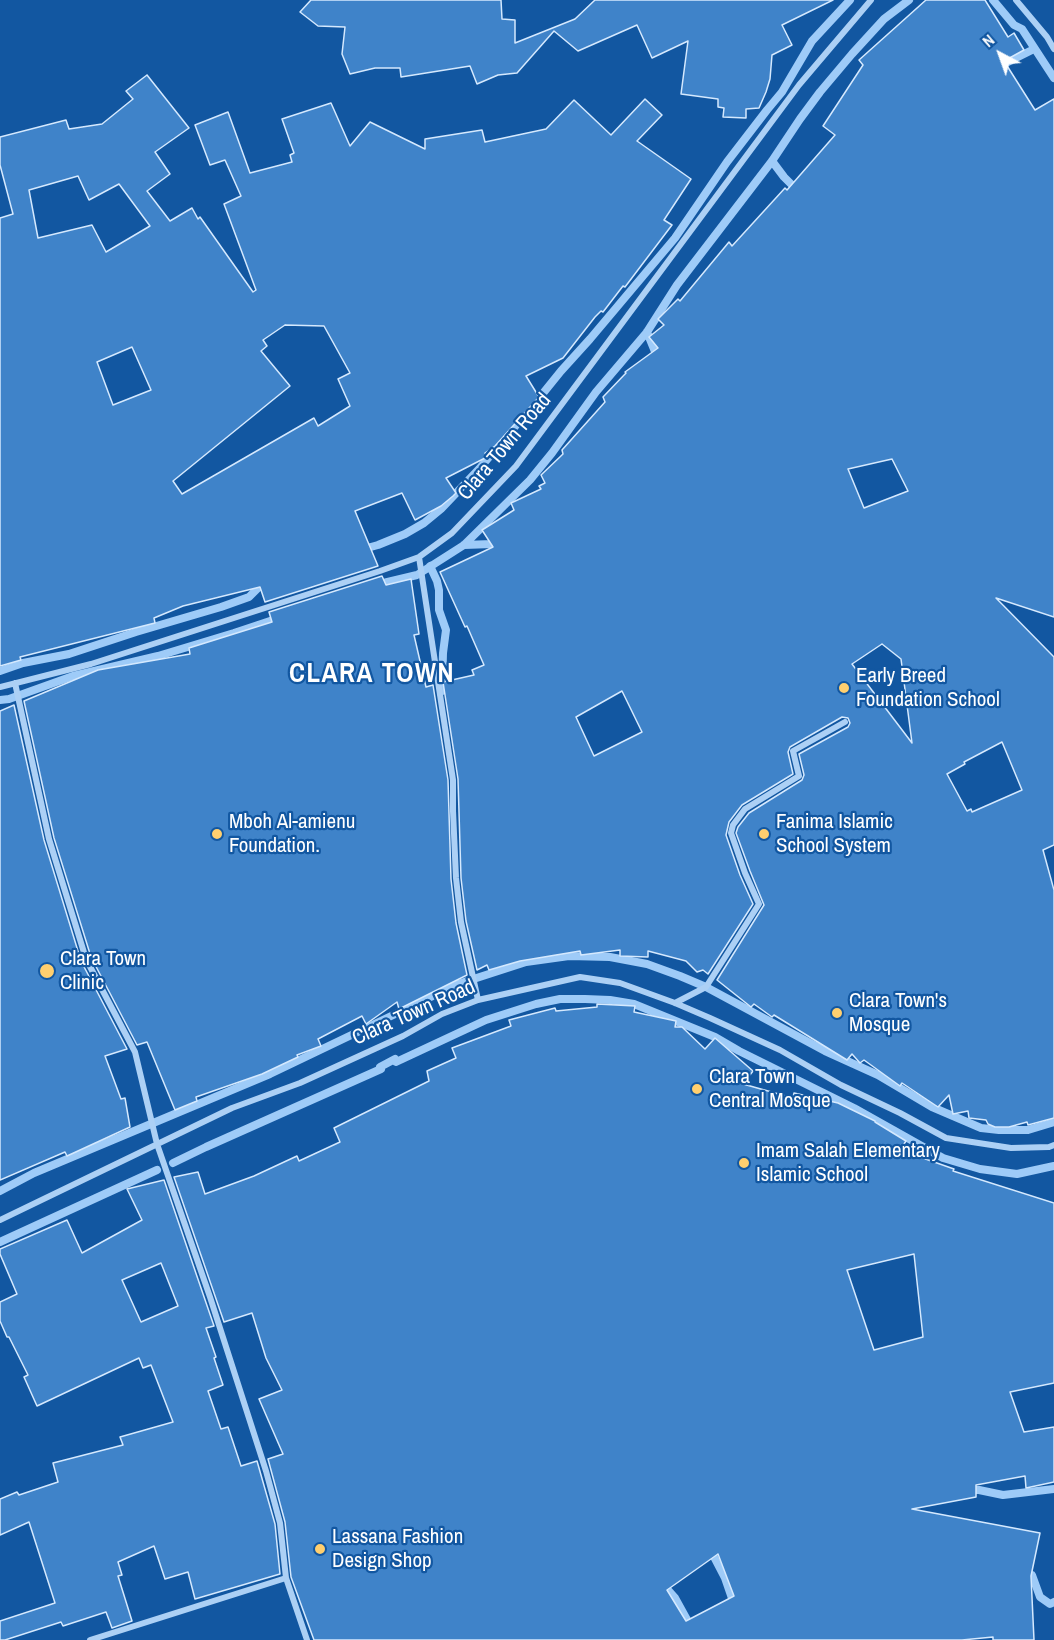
<!DOCTYPE html>
<html>
<head>
<meta charset="utf-8">
<style>
	body { margin:0 }
	#map { position:relative; width:1054px; height:1640px; overflow:hidden; background:#1257a1; font-family:"Archivo Narrow",sans-serif }
	canvas { display:block }
	.north { position:absolute; left:970px; top:24px; width:60px; height:60px; -webkit-text-stroke:4px #1257a1; paint-order:stroke; rotate:319deg; font-size:16px; font-weight:700; line-height:24px; text-align:center; color:#fff }
	.north::after { content:''; display:block; margin:auto; width:21px; height:27px; background:#fff; clip-path:polygon(50% 0,100% 100%,50% 72%,0 100%) }
</style>
</head>
<body>
<div id="map">
<canvas width="1054" height="1640"></canvas>
<div class="north">N</div>
</div>
<script>
const g = document.querySelector('canvas').getContext('2d');
g.lineJoin = 'round';
const shape = rows => new Path2D(rows.map(r => 'M' + r).join(''));
function stroke(path, color, width, dash) { g.strokeStyle = color; g.lineWidth = width; g.lineCap = dash ? 'butt' : 'round'; g.setLineDash(dash || []); g.stroke(path); }
function fill(path, color) { g.fillStyle = color; g.fill(path, 'evenodd'); }
function drawText(font, color, halo, rows, align = 'center') {
  g.font = font + ' "Archivo Narrow",sans-serif'; g.lineWidth = 4.5; g.setLineDash([]); g.textBaseline = 'middle'; g.strokeStyle = halo; g.fillStyle = color; for (const [text, x, y, turn = 0] of rows) {
    g.save(); g.translate(x, y); g.rotate((+turn || 0) * Math.PI / 180); g.textAlign = isNaN(turn) ? turn : align; if (halo) g.strokeText(text, 0, 0); g.fillText(text, 0, 0); g.restore();
  }
}
const stream = shape([
	[993,0,1014,25,1022,29,1054,78],
	[998,67,1034,49],
	[772,161,784,177,799,192],
	[647,332,658,359],
	[464,545,492,544,501,541],
	[360,550,378,545,405,534,424,523,441,509,479,469,540,397,561,371,590,339,675,238,727,162,767,110,782,92,812,41,850,0],
	[430,566,437,581,439,590,439,610,446,630,443,653,442,691],
	[375,585,417,575,464,545,530,480,552,453,596,392,647,332,677,285,772,161,800,119,820,92,852,54,884,19,909,0],
	[0,671,23,663,69,654,136,632,221,607,249,597,262,584,267,582],
	[0,700,9,699,73,676,158,656,234,633,279,618],
	[173,1163,206,1147,381,1069,380,1067,395,1059,396,1062,486,1020,536,1004,560,999,585,999,610,1000,634,1004,715,1037,739,1051,854,1108,943,1158,980,1169,1017,1174,1054,1166],
	[0,1191,34,1173,270,1074,458,984,526,962,569,956,610,957,647,964,680,976,706,987,825,1051,878,1075,932,1107,981,1128,999,1130,1028,1130,1054,1122],
	[0,1242,157,1170],
	[967,1490,979,1490,1003,1495,1054,1489],
	[712,1553,725,1578,735,1607],
	[1022,1574,1032,1575,1040,1597,1050,1604,1054,1602],
	[659,1591,667,1589,675,1598,691,1627,687,1630,692,1640]
]);
const building = shape([
	[311,0,501,0,502,19,515,20,515,43,575,19,595,0,833,0,782,25,792,45,772,55,770,79,766,92,759,108,746,109,746,118,723,117,724,108,718,107,718,99,681,94,688,41,652,58,637,25,578,51,554,31,517,73,498,75,477,84,470,66,401,77,400,68,375,68,350,74,342,54,345,27,318,26,300,12,311,0],
	[926,0,985,0,1008,37,1014,33,1024,50,1004,61,1035,110,1054,99,1054,617,996,598,1054,657,1054,845,1043,850,1054,890,1054,1118,1028,1125,1027,1122,1009,1127,995,1127,988,1124,986,1120,969,1118,968,1111,953,1114,949,1095,938,1107,902,1083,900,1086,864,1060,860,1063,852,1054,847,1060,774,1015,772,1017,754,1004,751,1007,717,980,764,905,750,871,736,833,738,827,749,813,802,780,804,775,799,754,848,727,850,723,848,718,842,717,790,747,788,752,793,774,742,805,729,822,726,835,740,875,753,904,708,974,703,970,697,972,686,961,648,951,648,957,620,956,620,950,581,955,580,951,520,961,489,970,487,965,477,970,466,921,461,878,458,779,443,682,474,675,472,670,484,665,467,626,465,627,440,572,493,547,482,530,514,510,511,503,541,489,539,486,545,483,541,475,563,454,562,450,605,402,603,397,626,373,625,372,658,348,649,337,664,325,658,319,678,299,680,301,729,242,732,246,785,188,787,190,835,135,823,126,863,65,859,60,926,0],
	[892,459,908,491,864,508,848,469,892,459],
	[882,644,901,659,912,743,852,664,882,644],
	[622,691,642,732,594,756,576,717,622,691],
	[1002,742,1022,790,972,812,971,809,967,811,947,774,965,764,964,762,1002,742],
	[147,75,189,128,155,152,170,174,147,191,170,221,192,208,198,219,200,217,253,292,256,290,224,204,241,196,225,160,210,165,195,125,228,112,250,173,292,162,290,155,294,153,282,119,331,103,350,146,370,122,425,149,425,139,482,130,485,142,546,129,574,100,611,135,645,99,662,115,637,141,691,179,664,220,672,225,625,287,623,286,603,312,601,311,595,317,563,358,526,376,539,397,495,446,485,453,487,457,446,478,456,493,453,496,441,506,415,520,402,493,355,511,378,566,265,602,260,587,183,606,154,618,155,623,20,657,21,660,0,666,0,218,13,214,0,165,0,137,66,120,69,129,102,124,133,99,126,91,147,75],
	[78,176,89,200,119,184,150,226,106,252,92,225,38,238,29,190,78,176],
	[285,325,324,326,350,373,338,379,350,406,318,426,314,418,182,494,173,481,290,386,261,351,267,346,263,340,285,325],
	[132,347,151,390,113,405,97,362,132,347],
	[382,576,386,585,411,579,419,634,414,635,426,687,433,685,448,780,451,879,456,923,467,975,399,1009,397,1002,366,1024,362,1016,318,1039,321,1046,297,1055,298,1057,262,1074,196,1097,197,1101,175,1110,147,1042,137,1045,91,957,54,838,24,701,98,670,190,654,189,648,272,622,269,612,382,576],
	[14,705,44,840,81,961,127,1049,105,1056,121,1099,125,1098,130,1127,67,1156,65,1152,0,1180,0,711,14,705],
	[597,1004,635,1006,634,1012,676,1021,675,1027,682,1027,705,1049,715,1038,753,1071,743,1084,793,1098,794,1093,838,1103,875,1121,875,1122,906,1141,900,1150,954,1169,953,1171,1054,1203,1054,1383,1010,1392,1024,1432,1054,1427,1054,1482,1026,1488,1025,1476,976,1485,976,1497,912,1509,1040,1533,1031,1576,1034,1640,993,1640,993,1637,962,1640,314,1640,291,1577,285,1522,268,1459,283,1454,259,1399,282,1390,266,1358,252,1313,224,1322,174,1177,198,1172,205,1194,254,1176,297,1156,299,1161,340,1142,334,1128,429,1081,427,1071,456,1058,452,1048,511,1026,509,1020,555,1008,556,1011,597,1007,597,1004],
	[914,1254,923,1337,874,1350,847,1270,914,1254],
	[718,1554,734,1596,686,1621,667,1590,718,1554],
	[164,1180,214,1326,206,1328,216,1357,214,1358,223,1385,208,1391,221,1429,228,1427,241,1466,257,1461,275,1524,280,1574,195,1599,188,1572,165,1579,154,1546,118,1562,122,1575,118,1576,132,1621,112,1628,106,1612,63,1626,61,1622,5,1640,0,1640,0,1621,55,1603,29,1522,0,1535,0,1499,17,1492,19,1495,58,1482,53,1463,123,1445,120,1437,173,1422,151,1365,143,1368,139,1358,37,1406,24,1377,28,1375,9,1337,7,1337,0,1321,0,1302,17,1294,0,1254,0,1249,67,1220,82,1253,142,1220,127,1189,164,1180],
	[161,1263,178,1306,141,1322,122,1280,161,1263]
]);
const street = shape([
	[1016,0,1047,37,1054,49],
	[419,557,453,780,453,811,456,878,461,922,478,1000],
	[15,683,49,839,86,959,135,1052,157,1144,210,1297,266,1471,280,1523,286,1578,307,1640],
	[0,687,91,664,380,571,419,557,452,533,516,466,799,85,871,0],
	[675,1003,706,987,759,904,745,873,731,833,733,825,745,809,799,776,793,751,845,722],
	[0,1220,232,1108,300,1083,403,1036,442,1014,478,1000,580,977,620,983,675,1003,710,1018,780,1050,841,1085,900,1113,946,1138,1011,1148,1049,1147,1054,1145],
	[90,1640,286,1578]
]);
const markers = [
	[844,688,6,"#ffcf6f"],
	[217,834,6,"#ffcf6f"],
	[764,834,6,"#ffcf6f"],
	[47,971,8,"#ffcf6f"],
	[837,1013,6,"#ffcf6f"],
	[697,1089,6,"#ffcf6f"],
	[744,1163,6,"#ffcf6f"],
	[320,1549,6,"#ffcf6f"]
];
const streetNames = [
	["Clara Town Road",505,447,-50],
	["Clara Town Road",414,1013,-24]
];
const poiNames = [
	["Early Breed",856,676],
	["Foundation School",856,700],
	["Mboh Al-amienu",229,822],
	["Foundation.",229,846],
	["Fanima Islamic",776,822],
	["School System",776,846],
	["Clara Town",60,959],
	["Clinic",60,983],
	["Clara Town's",849,1001],
	["Mosque",849,1025],
	["Clara Town",709,1077],
	["Central Mosque",709,1101],
	["Imam Salah Elementary",756,1151],
	["Islamic School",756,1175],
	["Lassana Fashion",332,1537],
	["Design Shop",332,1561]
];
const districtNames = [
	["CLARA TOWN",372,675]
];
stroke(stream, '#9ecbf8', 8);
fill(building, '#3f83c9');
stroke(building, '#d5e9fe', 1.5);
stroke(street, '#acd0f5', 6);
for (const [x, y, r, color] of markers) { const dot = new Path2D(); dot.arc(x, y, r, 0, 2 * Math.PI); g.fillStyle = color; g.fill(dot); stroke(dot, '#1257a1', 2); }
drawText('21px', '#fff', '#1257a1', streetNames);
drawText('21px', '#fff', '#1257a1', poiNames, 'left');
g.letterSpacing = '1.5px';
drawText('bold 27px', '#fff', '#1257a1', districtNames);
g.letterSpacing = '0px';
</script>
</body>
</html>
